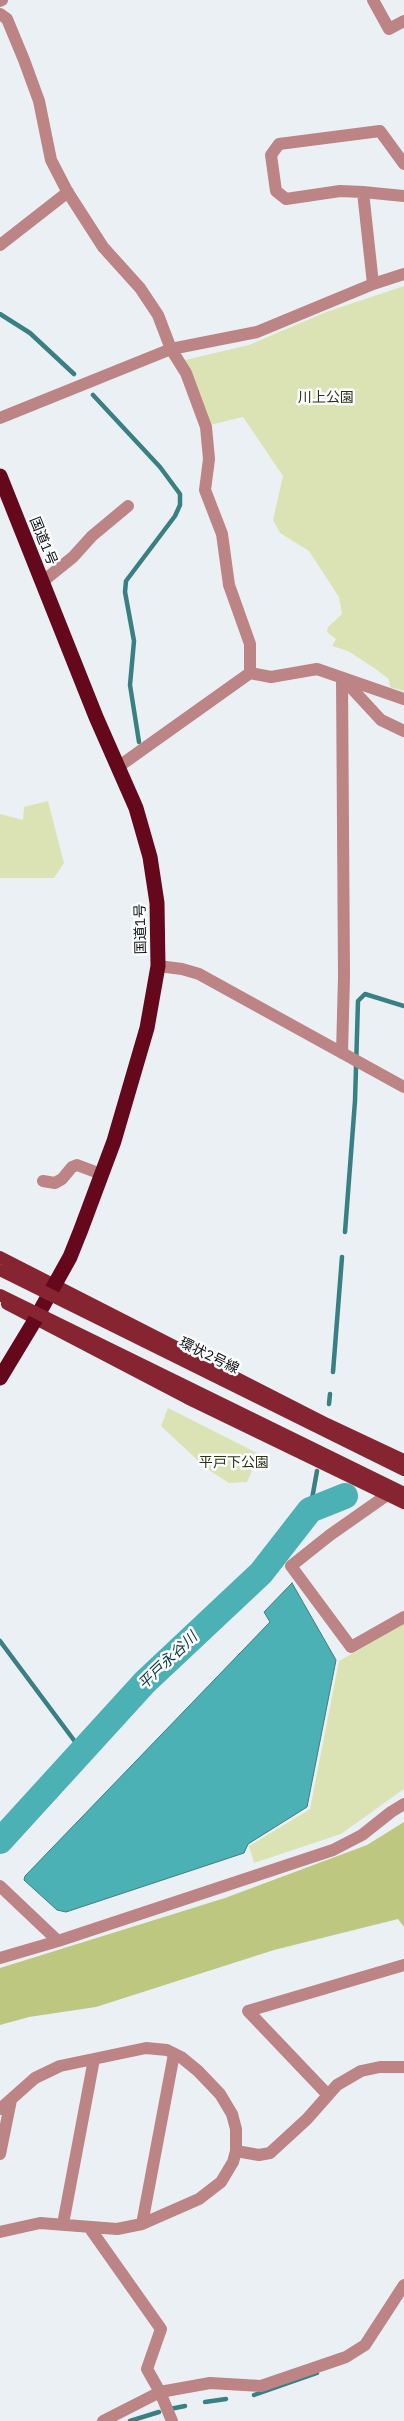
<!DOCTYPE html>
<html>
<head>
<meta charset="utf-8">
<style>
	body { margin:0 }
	canvas { display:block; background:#ebf0f5 }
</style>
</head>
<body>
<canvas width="404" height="2421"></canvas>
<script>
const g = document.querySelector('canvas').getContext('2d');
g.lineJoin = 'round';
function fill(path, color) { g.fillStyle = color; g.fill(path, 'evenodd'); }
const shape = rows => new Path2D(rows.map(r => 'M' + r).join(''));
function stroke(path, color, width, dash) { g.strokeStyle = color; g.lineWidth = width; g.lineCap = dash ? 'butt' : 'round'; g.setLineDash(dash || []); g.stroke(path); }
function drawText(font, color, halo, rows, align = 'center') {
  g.font = font + ' "IBM Plex Sans","Noto Sans JP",sans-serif'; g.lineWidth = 5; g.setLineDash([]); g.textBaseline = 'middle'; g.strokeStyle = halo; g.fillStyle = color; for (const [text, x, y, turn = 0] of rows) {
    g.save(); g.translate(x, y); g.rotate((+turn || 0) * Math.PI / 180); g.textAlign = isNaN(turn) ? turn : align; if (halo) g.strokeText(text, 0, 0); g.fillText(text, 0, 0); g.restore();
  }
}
const green = shape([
	[404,286,404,691,390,687,389,679,374,668,348,651,332,646,336,639,327,632,328,627,342,614,339,597,309,551,280,533,273,520,283,476,243,417,210,425,185,360,249,345,326,312],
	[48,801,64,863,54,878,0,878,0,814,23,820,24,807],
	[168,1408,259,1454,247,1482,229,1483,207,1469,161,1426],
	[404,1624,404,1789,341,1834,254,1863,249,1846,310,1809,339,1661]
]);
const forest = shape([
	[404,1822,404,1927,398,1919,274,1950,96,2007,29,2017,0,2025,0,1968,225,1898,367,1845]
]);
const water = shape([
	[292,1583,336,1660,307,1807,248,1844,244,1853,66,1912,57,1910,24,1880,25,1876,270,1622,264,1612,292,1583]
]);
const stream = shape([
	[0,314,30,333,74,374],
	[93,395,160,467,180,494,180,505,175,516,126,581,125,592,134,641,130,685,139,742],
	[345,1232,355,1101,358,1001,365,994,404,1006],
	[333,1372,342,1257],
	[329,1404,330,1394],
	[310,1510,317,1471],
	[0,1641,82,1751],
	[254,2395,317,2373],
	[205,2402,226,2399],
	[170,2409,185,2406],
	[130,2421,159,2412]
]);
const river = shape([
	[0,1841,145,1682,261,1573,310,1510,345,1496]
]);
const minor = shape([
	[373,0,389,29,404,21],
	[0,1,2,0],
	[0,14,7,19,24,60,39,101,51,160,67,191,103,247,140,288,158,315,171,349,186,373,206,427,209,459,205,490,222,534,229,585,250,644,250,673],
	[363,192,404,196],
	[0,245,68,192],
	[373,284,363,192,340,191,286,199,276,191,271,155,279,144,380,131,404,164],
	[0,418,171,349,257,332,373,284,404,274],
	[42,582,73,557,92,536,128,506],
	[344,680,381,720,404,731],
	[118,767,250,673,271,677,317,669,404,699],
	[158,966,182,969,199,974,404,1087],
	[342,1053,344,977,342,678],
	[43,1181,55,1183,62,1179,72,1167,77,1165,101,1174],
	[387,1495,330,1535,291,1566,351,1647,404,1617],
	[0,1886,58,1941],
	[0,1958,58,1941,333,1850,362,1835,391,1812,404,1804],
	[328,2095,248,2011,404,1965],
	[0,2109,35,2078,60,2066,146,2048,167,2050,181,2057,198,2071,220,2094,232,2114,236,2129,236,2151,233,2162,221,2182,199,2199,142,2224,117,2229,40,2223,0,2232],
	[236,2151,259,2155,270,2153,307,2119,337,2085,361,2071,380,2067,404,2067],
	[0,2154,11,2100],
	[63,2224,94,2059],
	[142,2224,174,2054],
	[89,2227,161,2329,147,2369,160,2392,210,2383,261,2386,346,2357,365,2345,404,2285],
	[103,2421,160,2392,172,2421]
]);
const major = shape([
	[0,1257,327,1424,404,1460],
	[7,1304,187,1398,404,1503]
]);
const highway = shape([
	[0,476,96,717,136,808,150,857,157,903,158,966,147,1028,114,1141,80,1232,70,1257,35,1320,0,1378]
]);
const majorBridge = shape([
	[0,1270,404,1470],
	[0,1295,404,1493]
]);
const parkNames = [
	["川上公園",326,398],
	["平戸下公園",234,1463]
];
const streetNames = [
	["国道1号",43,541,68],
	["国道1号",141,929,-91],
	["環状2号線",209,1356,26]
];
const waterNames = [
	["平戸永谷川",168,1661,-44]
];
fill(green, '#dbe3b5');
fill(forest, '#bdc780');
fill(water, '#4bb1b4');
stroke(water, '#388083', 1);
stroke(stream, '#388083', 4.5);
stroke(river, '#4bb1b4', 26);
stroke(minor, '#bc8485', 12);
stroke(major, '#862531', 12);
stroke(highway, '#65081b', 15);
stroke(majorBridge, '#862531', 12);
drawText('14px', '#2e3213', '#fbfdff', parkNames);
drawText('14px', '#0c0e10', '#fbfdff', streetNames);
drawText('italic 15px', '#07393a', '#fbfdff', waterNames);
</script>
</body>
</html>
